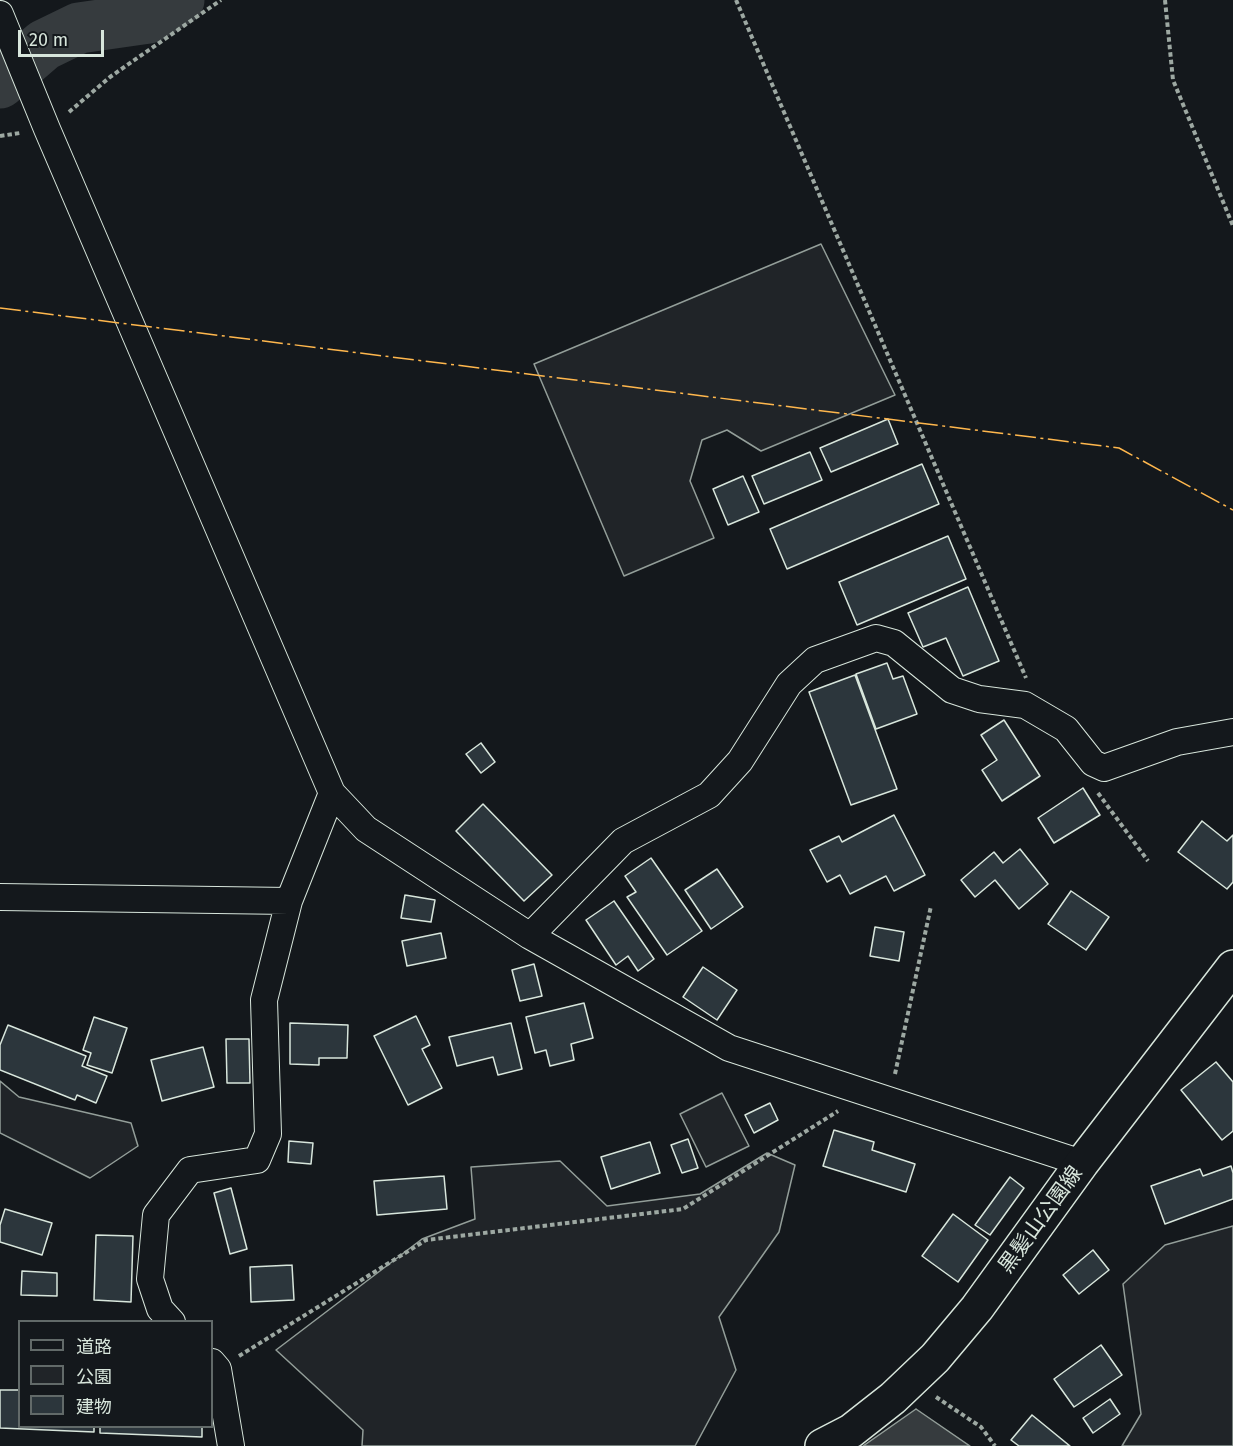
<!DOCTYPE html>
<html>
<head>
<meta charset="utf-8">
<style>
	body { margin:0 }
	#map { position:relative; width:1233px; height:1446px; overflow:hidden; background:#14181c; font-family:"Fira Sans","Noto Sans JP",sans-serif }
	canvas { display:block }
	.legend { position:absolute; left:18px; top:1320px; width:195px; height:108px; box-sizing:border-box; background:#14181c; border:2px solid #626a69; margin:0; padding:8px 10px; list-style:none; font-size:18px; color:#d8e6dc }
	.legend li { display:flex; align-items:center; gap:12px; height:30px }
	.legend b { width:30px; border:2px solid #626a69 }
	.scale { position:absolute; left:18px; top:30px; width:86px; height:27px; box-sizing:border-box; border:3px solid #d8e6dc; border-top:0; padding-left:8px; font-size:18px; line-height:21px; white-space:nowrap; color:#d8e6dc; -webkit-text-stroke:4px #14181c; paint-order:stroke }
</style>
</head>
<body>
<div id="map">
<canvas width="1233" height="1446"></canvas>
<ul class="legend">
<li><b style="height:8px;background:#14181c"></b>道路</li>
<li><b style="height:16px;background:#202428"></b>公園</li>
<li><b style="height:16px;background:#2c363c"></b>建物</li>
</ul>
<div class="scale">20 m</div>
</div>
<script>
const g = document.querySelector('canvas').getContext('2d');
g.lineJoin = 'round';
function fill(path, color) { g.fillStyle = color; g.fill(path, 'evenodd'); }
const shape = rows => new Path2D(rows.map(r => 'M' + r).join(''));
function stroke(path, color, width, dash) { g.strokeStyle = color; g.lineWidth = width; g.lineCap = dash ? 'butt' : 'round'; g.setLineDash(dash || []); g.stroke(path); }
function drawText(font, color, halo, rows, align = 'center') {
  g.font = font + ' "Fira Sans","Noto Sans JP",sans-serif'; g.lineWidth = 4.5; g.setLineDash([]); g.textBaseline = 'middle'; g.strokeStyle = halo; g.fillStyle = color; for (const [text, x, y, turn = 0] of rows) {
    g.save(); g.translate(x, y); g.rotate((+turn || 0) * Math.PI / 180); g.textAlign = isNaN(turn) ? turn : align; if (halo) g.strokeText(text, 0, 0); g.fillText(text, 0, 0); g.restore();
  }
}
const green = shape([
	[821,244,895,395,761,451,727,430,702,440,690,481,714,538,624,576,534,364,821,244],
	[0,1081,19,1097,131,1123,138,1146,90,1178,0,1133,0,1081],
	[722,1093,749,1146,706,1167,680,1114,722,1093],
	[767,1153,795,1165,779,1232,719,1317,736,1370,695,1446,362,1446,363,1430,276,1350,422,1239,475,1219,471,1167,560,1161,607,1206,700,1194,767,1153],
	[1233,1226,1233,1446,1122,1446,1141,1414,1123,1284,1165,1245,1233,1226]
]);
const water = shape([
	[916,1409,970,1446,863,1446,916,1409]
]);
const river = shape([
	[0,83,44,45,79,28,149,18,179,0]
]);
const building = shape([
	[888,419,898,444,831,472,820,448,888,419],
	[810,452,822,480,764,504,752,476,810,452],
	[922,464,939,504,787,569,770,529,922,464],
	[743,476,759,512,728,525,713,489,743,476],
	[948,536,966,579,857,625,839,582,948,536],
	[968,587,999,661,963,676,946,638,923,647,908,613,968,587],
	[887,663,893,679,903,676,917,714,876,729,856,674,887,663],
	[855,675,897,789,851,805,809,692,855,675],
	[1004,720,1040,776,1002,801,982,770,997,760,981,735,1004,720],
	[481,743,495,762,481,773,466,754,481,743],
	[1083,788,1100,815,1054,843,1038,818,1083,788],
	[483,804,552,875,524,901,456,831,483,804],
	[894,815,925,875,894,891,886,876,850,894,840,875,827,882,810,850,839,836,842,842,894,815],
	[1202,821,1227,841,1233,835,1233,882,1227,889,1178,852,1202,821],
	[1020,849,1048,884,1019,909,995,880,975,897,961,880,994,852,1003,863,1020,849],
	[651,858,702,931,667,955,627,897,636,892,625,876,651,858],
	[717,869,743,907,711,929,685,890,717,869],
	[1071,891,1109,917,1086,950,1048,924,1071,891],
	[405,895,435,900,431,922,401,918,405,895],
	[614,901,654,959,638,971,628,956,616,965,586,920,614,901],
	[875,927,904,932,899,961,870,956,875,927],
	[441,933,446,958,407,966,402,941,441,933],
	[534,964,542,996,520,1001,512,970,534,964],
	[703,967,737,990,717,1020,683,997,703,967],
	[584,1003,593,1038,571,1044,574,1060,550,1066,546,1050,535,1053,526,1017,584,1003],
	[416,1016,430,1045,422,1049,442,1088,408,1105,374,1036,416,1016],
	[94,1017,127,1028,112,1073,87,1065,91,1053,83,1050,94,1017],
	[290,1023,348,1025,347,1058,319,1058,319,1065,290,1064,290,1023],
	[511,1023,522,1069,498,1075,493,1057,457,1066,449,1037,511,1023],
	[8,1025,86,1056,82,1066,107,1076,96,1103,77,1095,75,1100,0,1070,0,1045,8,1025],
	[226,1039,249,1039,250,1083,227,1083,226,1039],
	[203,1047,214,1087,162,1101,151,1060,203,1047],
	[1216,1062,1233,1082,1233,1131,1222,1140,1181,1090,1216,1062],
	[770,1103,778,1120,754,1133,745,1115,770,1103],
	[834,1130,874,1142,872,1150,915,1164,906,1192,823,1166,834,1130],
	[688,1139,698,1168,682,1173,671,1145,688,1139],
	[289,1141,313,1143,311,1164,288,1162,289,1141],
	[650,1142,660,1173,611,1189,601,1157,650,1142],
	[1231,1166,1233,1173,1233,1199,1165,1224,1151,1186,1200,1169,1203,1176,1231,1166],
	[444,1176,447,1209,377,1215,374,1181,444,1176],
	[1010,1177,1024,1188,990,1235,975,1225,1010,1177],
	[231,1188,247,1249,230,1254,214,1193,231,1188],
	[5,1209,52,1223,42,1255,0,1242,0,1225,5,1209],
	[953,1214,988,1240,958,1282,922,1256,953,1214],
	[96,1235,133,1236,131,1302,94,1300,96,1235],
	[1093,1250,1109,1270,1079,1294,1063,1275,1093,1250],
	[292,1265,294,1300,251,1302,250,1267,292,1265],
	[22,1271,57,1273,57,1296,21,1295,22,1271],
	[1101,1345,1122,1375,1074,1407,1054,1379,1101,1345],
	[0,1390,20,1390,20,1426,94,1426,94,1432,0,1428,0,1390],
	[1110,1399,1120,1414,1093,1433,1083,1418,1110,1399],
	[1032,1415,1070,1446,1019,1446,1011,1440,1032,1415],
	[100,1426,202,1426,202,1437,100,1433,100,1426]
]);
const path = shape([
	[736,0,1026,678],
	[1165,0,1173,80,1233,226],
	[69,112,110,77,221,0],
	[0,136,20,133],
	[1098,793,1148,861],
	[895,1074,931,906],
	[239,1356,426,1240,683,1209,838,1111],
	[936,1397,981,1427,995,1446]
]);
const minor = shape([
	[0,14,47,129,332,793,366,829,530,936,729,1048,1082,1163],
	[0,897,289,901],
	[530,936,623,841,709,795,740,761,789,684,815,660,876,638,894,643,952,690,979,699,1025,705,1066,729,1093,763,1104,768,1177,742,1233,732],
	[172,1322,160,1309,150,1279,156,1215,190,1170,257,1160,268,1134,264,1000,289,901,332,793],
	[212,1362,218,1369,231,1446]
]);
const secondary = shape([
	[822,1446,851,1431,893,1398,935,1358,977,1308,1082,1163,1233,967]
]);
const power = shape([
	[0,308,1119,448,1233,510]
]);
const streetNames = [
	["黒髪山公園線",1041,1220,-54]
];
fill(green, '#202428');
stroke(green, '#939e99', 1.5);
fill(water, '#363b3e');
stroke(water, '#939e99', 1.5);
stroke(river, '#363b3e', 51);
fill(building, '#2c363c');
stroke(building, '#d8e6dc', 1.5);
stroke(minor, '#d8e6dc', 28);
stroke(secondary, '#d8e6dc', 36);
stroke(path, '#9da8a2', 4, [4.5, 3]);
stroke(minor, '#14181c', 26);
stroke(secondary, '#14181c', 33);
stroke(power, '#ffb74d', 1.5, [21, 4.5, 3, 4.5]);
drawText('21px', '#d8e6dc', '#14181c', streetNames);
</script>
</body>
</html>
